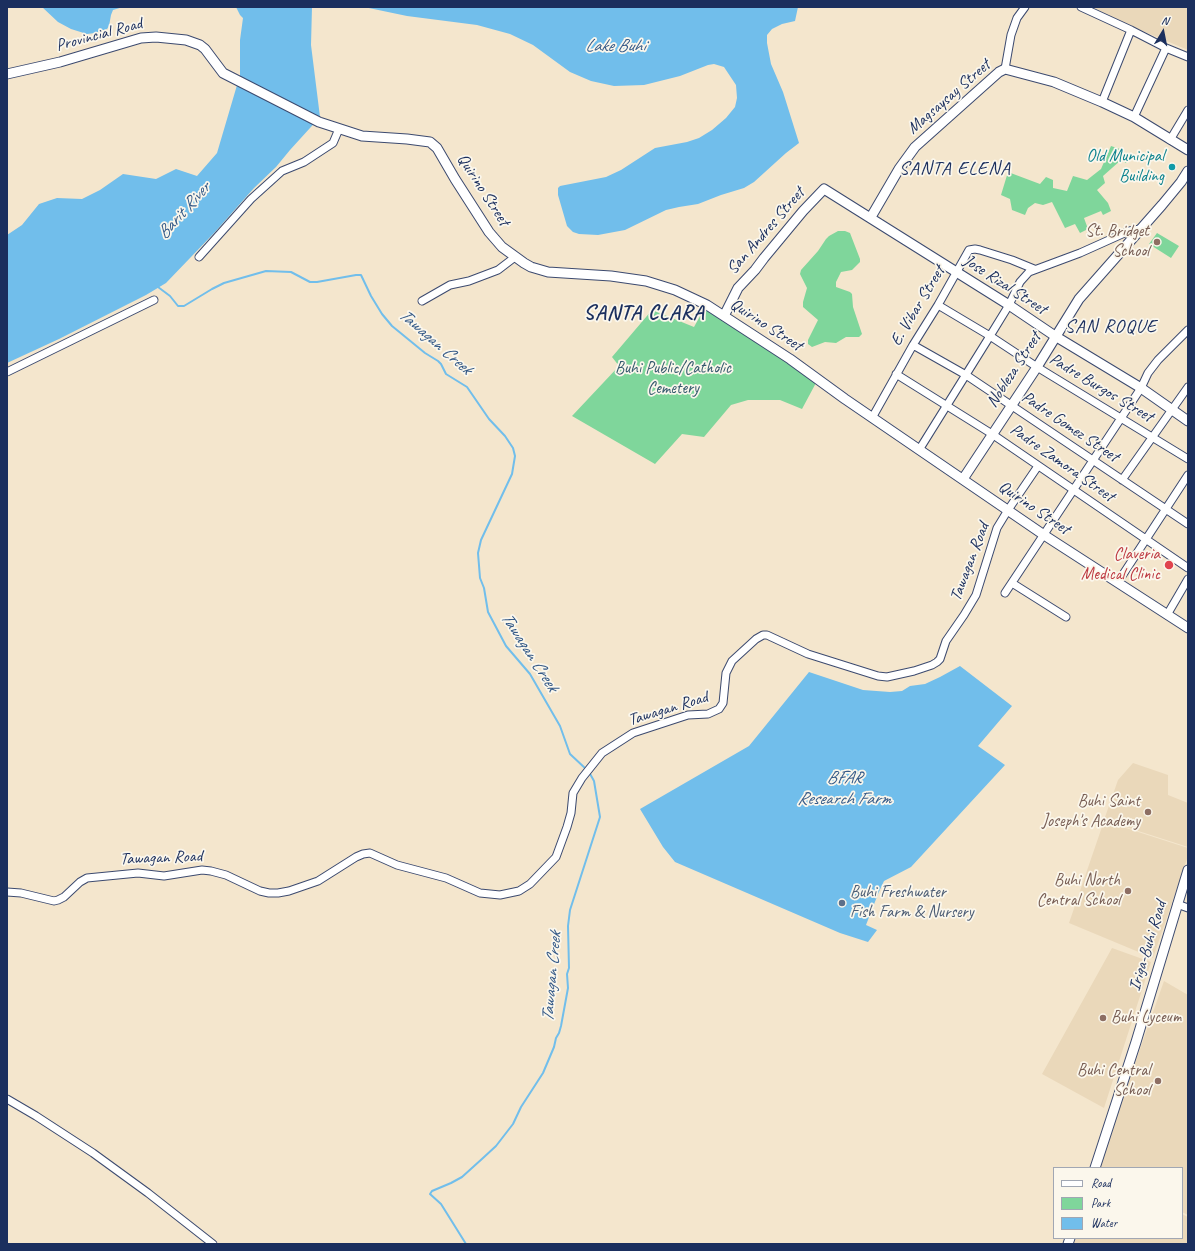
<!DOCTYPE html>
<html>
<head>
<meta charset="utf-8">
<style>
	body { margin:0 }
	#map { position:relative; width:1195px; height:1251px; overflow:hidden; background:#f4e6cd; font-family:Caveat,sans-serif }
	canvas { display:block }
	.frame { position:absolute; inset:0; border:8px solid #1b2f5e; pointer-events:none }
	.legend { position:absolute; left:1053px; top:1167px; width:130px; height:72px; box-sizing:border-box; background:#fbf7ec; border:1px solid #a1a7b3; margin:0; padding:5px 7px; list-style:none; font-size:12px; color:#1b2f5e }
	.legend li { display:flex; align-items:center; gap:8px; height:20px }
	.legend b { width:20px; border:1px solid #a1a7b3 }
	.north { position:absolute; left:1143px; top:12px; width:40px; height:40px; -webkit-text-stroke:3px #fbf7ec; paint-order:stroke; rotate:10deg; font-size:11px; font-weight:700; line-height:16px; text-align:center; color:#1b2f5e }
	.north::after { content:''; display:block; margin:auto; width:14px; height:18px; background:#1b2f5e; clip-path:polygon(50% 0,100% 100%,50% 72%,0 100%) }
</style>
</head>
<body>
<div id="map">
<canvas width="1195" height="1251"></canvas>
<div class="frame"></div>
<ul class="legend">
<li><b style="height:5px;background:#fff"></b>Road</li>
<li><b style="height:11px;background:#7fd69b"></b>Park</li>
<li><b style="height:11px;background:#71beeb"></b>Water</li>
</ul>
<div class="north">N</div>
</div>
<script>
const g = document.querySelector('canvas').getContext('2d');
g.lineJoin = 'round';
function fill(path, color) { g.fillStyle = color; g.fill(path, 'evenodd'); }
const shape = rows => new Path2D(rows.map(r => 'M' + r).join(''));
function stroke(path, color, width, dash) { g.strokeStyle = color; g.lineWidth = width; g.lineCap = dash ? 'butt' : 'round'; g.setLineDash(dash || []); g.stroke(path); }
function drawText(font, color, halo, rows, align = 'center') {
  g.font = font + ' Caveat,sans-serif'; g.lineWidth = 3.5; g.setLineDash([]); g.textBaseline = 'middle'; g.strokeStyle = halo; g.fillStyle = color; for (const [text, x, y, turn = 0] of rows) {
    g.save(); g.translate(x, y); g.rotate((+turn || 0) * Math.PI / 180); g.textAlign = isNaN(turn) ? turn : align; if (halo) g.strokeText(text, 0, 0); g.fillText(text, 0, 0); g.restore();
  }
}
const built = shape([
	[1086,7,1188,7,1188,50],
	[1133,763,1168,775,1168,795,1188,803,1188,847,1104,820,1118,780],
	[1104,821,1188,848,1188,856,1153,958,1069,923],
	[1112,948,1151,962,1104,1108,1042,1074],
	[1164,981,1188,995,1188,1215,1182,1212,1182,1168,1098,1168],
	[1182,1214,1188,1217,1188,1244,1074,1244,1076,1238,1182,1238]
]);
const green = shape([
	[1111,146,1123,150,1128,160,1126,163,1121,160,1103,176,1105,183,1097,190,1108,203,1111,211,1103,215,1101,211,1084,218,1088,229,1080,233,1075,224,1065,228,1052,202,1043,205,1035,203,1028,208,1025,215,1012,210,1010,199,1001,195,1008,172,1040,184,1046,177,1053,180,1053,188,1067,191,1073,176,1087,180,1101,169],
	[838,231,845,231,850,233,860,259,860,262,852,270,841,272,836,282,836,287,850,292,852,294,853,307,862,334,859,337,846,337,836,343,825,342,812,347,808,344,808,340,818,320,803,307,803,302,807,288,800,274,801,270,818,251,826,239,829,236],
	[1157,233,1179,246,1171,258,1149,244],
	[704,309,766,346,817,381,802,409,780,400,748,400,731,405,704,437,682,434,655,464,572,416,619,366,612,357,652,310,694,327]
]);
const water = shape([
	[42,7,123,7,113,10,111,15,109,26,107,29,95,33,87,34,71,29,58,22],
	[236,7,312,7,311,45,320,117,290,150,276,167,254,188,215,232,166,283,146,295,59,339,7,363,7,235,22,225,39,204,57,198,82,199,100,190,123,174,156,179,176,169,197,176,217,153,240,75,240,40,243,18,240,15],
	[364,7,798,7,795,21,782,24,772,29,767,35,767,43,771,64,783,92,799,143,786,153,754,182,744,188,721,195,698,204,679,207,666,210,625,230,598,235,579,234,573,232,567,226,558,195,558,188,560,186,606,177,621,170,655,148,687,142,699,138,712,130,726,118,735,107,737,98,736,85,724,67,714,64,708,65,680,76,644,85,614,86,591,81,570,72,533,45,510,34,477,25,407,16],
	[960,666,1012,706,978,746,1005,765,911,867,884,881,878,894,866,925,877,930,868,942,840,933,675,862,663,847,640,809,749,746,809,672,863,690,890,692,902,691,910,686,925,684,940,677]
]);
const stream = shape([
	[158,287,170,296,178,306,184,306,212,289,224,283,266,271,291,272,310,282,317,282,356,275,361,275,371,296,382,314,392,326,425,353,438,361,441,364,446,374,467,387,489,419,505,436,513,448,515,456,512,474,481,540,478,553,480,578,484,588,488,612,506,646,530,674,560,726,570,754,586,769],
	[466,1244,441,1204,430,1194,432,1191,451,1183,462,1177,483,1158,496,1146,513,1124,521,1107,543,1073,554,1047,556,1038,559,1033,561,1026,568,988,567,974,569,968,568,926,570,910,600,817,594,781,589,772]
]);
const street = shape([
	[1081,7,1131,30,1166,48,1188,57],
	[1005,69,1011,35,1017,18,1025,7],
	[1102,102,1131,30],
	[1134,117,1166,48],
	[1170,140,1188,110],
	[199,257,251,199,282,171,304,162,333,143,339,129],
	[422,301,450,285,469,281,498,270,515,257],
	[938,305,990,336,1037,367,1188,459],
	[913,345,966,375,1188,524],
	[7,372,154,300],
	[896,374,992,434,1188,568],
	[872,418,913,345,938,305,969,250,975,249,980,250,1012,260,1034,269],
	[919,450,990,336,1009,305,1020,282,1029,272,1080,253,1129,231,1140,229],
	[1122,480,1188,387],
	[1118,582,1188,475],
	[1012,583,1066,617],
	[1005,593,1141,388,1148,373,1158,360,1188,330],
	[1167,615,1188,579],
	[7,892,21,893,54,901,58,900,64,897,80,882,87,878,138,873,164,876,202,870,211,871,226,875,260,891,269,893,278,893,289,891,318,881,356,857,363,854,370,853,397,865,446,878,480,893,500,895,519,891,530,884,556,857,567,827,571,813,573,793,582,778,602,753,633,733,688,715,708,714,719,709,723,703,726,673,732,661,756,639,763,635,767,635,808,654,878,676,887,677,914,671,932,665,937,662,940,659,946,641,964,615,976,595,997,528,1008,510,1038,466],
	[1177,904,1188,908],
	[7,1099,36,1116,93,1153,148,1193,213,1244]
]);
const secondary = shape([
	[7,74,60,62,141,38,156,37,186,40,200,45,205,49,223,73,319,122,362,136,407,139,430,142,437,148,455,179,489,232,502,247,524,263,531,267,548,272,611,276,646,281,675,290,707,305,790,359,845,399,1044,535,1188,628],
	[871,217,899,169,915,147,999,72,1005,69,1054,82,1102,102,1134,117,1188,150],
	[724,316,738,288,755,270,764,258,803,211,824,189,1009,305,1055,336,1141,388,1188,421],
	[963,479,1037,367,1079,299,1162,205,1181,182,1188,171],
	[1095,1168,1136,1042,1188,870],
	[1068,1244,1070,1238]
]);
const markers = [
	[1172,167,4,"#0f9aa8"],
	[1157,242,4,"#8d6e63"],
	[1169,565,5,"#e0444e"],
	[1148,812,4,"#8d6e63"],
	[1128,891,4,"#8d6e63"],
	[842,903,4,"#5c6f8a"],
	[1103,1018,4,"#8d6e63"],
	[1158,1081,4,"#8d6e63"]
];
const streetNames = [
	["Provincial Road",99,35,-15],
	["Magsaysay Street",949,97,-41],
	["Quirino Street",483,190,57],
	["San Andres Street",766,231,-49],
	["Jose Rizal Street",1005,285,33],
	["E. Vibar Street",918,306,-59],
	["Quirino Street",766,325,33],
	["Nobleza Street",1014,370,-57],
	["Padre Burgos Street",1101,388,31],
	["Padre Gomez Street",1070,427,34],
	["Padre Zamora Street",1062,463,35],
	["Quirino Street",1034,508,34],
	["Tawagan Road",970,562,-69],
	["Tawagan Road",668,709,-17],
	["Tawagan Road",161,858,-2],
	["Iriga-Buhi Road",1148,946,-73]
];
const cultureNames = [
	["Old Municipal",1164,157],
	["Building",1164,177]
];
const educationNames = [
	["St. Bridget",1149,232],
	["School",1149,252],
	["Buhi Saint",1140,802],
	["Joseph's Academy",1140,822],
	["Buhi North",1120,881],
	["Central School",1120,901],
	["Buhi Lyceum",1111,1018,"left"],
	["Buhi Central",1150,1071],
	["School",1150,1091]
];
const parkNames = [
	["Buhi Public/Catholic",673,369],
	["Cemetery",673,389]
];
const healthNames = [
	["Claveria",1160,555],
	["Medical Clinic",1160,575]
];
const serviceNames = [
	["Buhi Freshwater",850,893],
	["Fish Farm & Nursery",850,913]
];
const waterNames = [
	["Lake Buhi",615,46],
	["Barit River",184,211,-48],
	["Tawagan Creek",435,342,41],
	["Tawagan Creek",529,652,57],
	["BFAR",844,778],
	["Research Farm",844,799],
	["Tawagan Creek",552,977,-85]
];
const quarterNames = [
	["SANTA ELENA",955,169],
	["SAN ROQUE",1111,327]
];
const districtNames = [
	["SANTA CLARA",644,313]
];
fill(built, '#ead8ba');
fill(green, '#7fd69b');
fill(water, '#71beeb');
stroke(stream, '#71beeb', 2);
stroke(street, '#3c4a6f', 9);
stroke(secondary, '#3c4a6f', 11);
stroke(street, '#fff', 7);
stroke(secondary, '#fff', 9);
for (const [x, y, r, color] of markers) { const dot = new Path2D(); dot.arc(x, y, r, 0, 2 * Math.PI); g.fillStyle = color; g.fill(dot); stroke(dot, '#fbf7ec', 1.5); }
drawText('17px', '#1b2f5e', '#fbf7ec', streetNames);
drawText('17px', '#0d838f', '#fbf7ec', cultureNames, 'right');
drawText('17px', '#785e54', '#fbf7ec', educationNames, 'right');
drawText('17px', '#34596d', '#fbf7ec', parkNames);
drawText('17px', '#be3a42', '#fbf7ec', healthNames, 'right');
drawText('17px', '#4e5e75', '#fbf7ec', serviceNames, 'left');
drawText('italic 18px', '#355a88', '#fbf7ec', waterNames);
g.letterSpacing = '1px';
drawText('19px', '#1b2f5e', '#fbf7ec', quarterNames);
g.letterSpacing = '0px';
g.letterSpacing = '1px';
drawText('bold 21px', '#1b2f5e', '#fbf7ec', districtNames);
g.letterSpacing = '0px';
</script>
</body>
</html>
